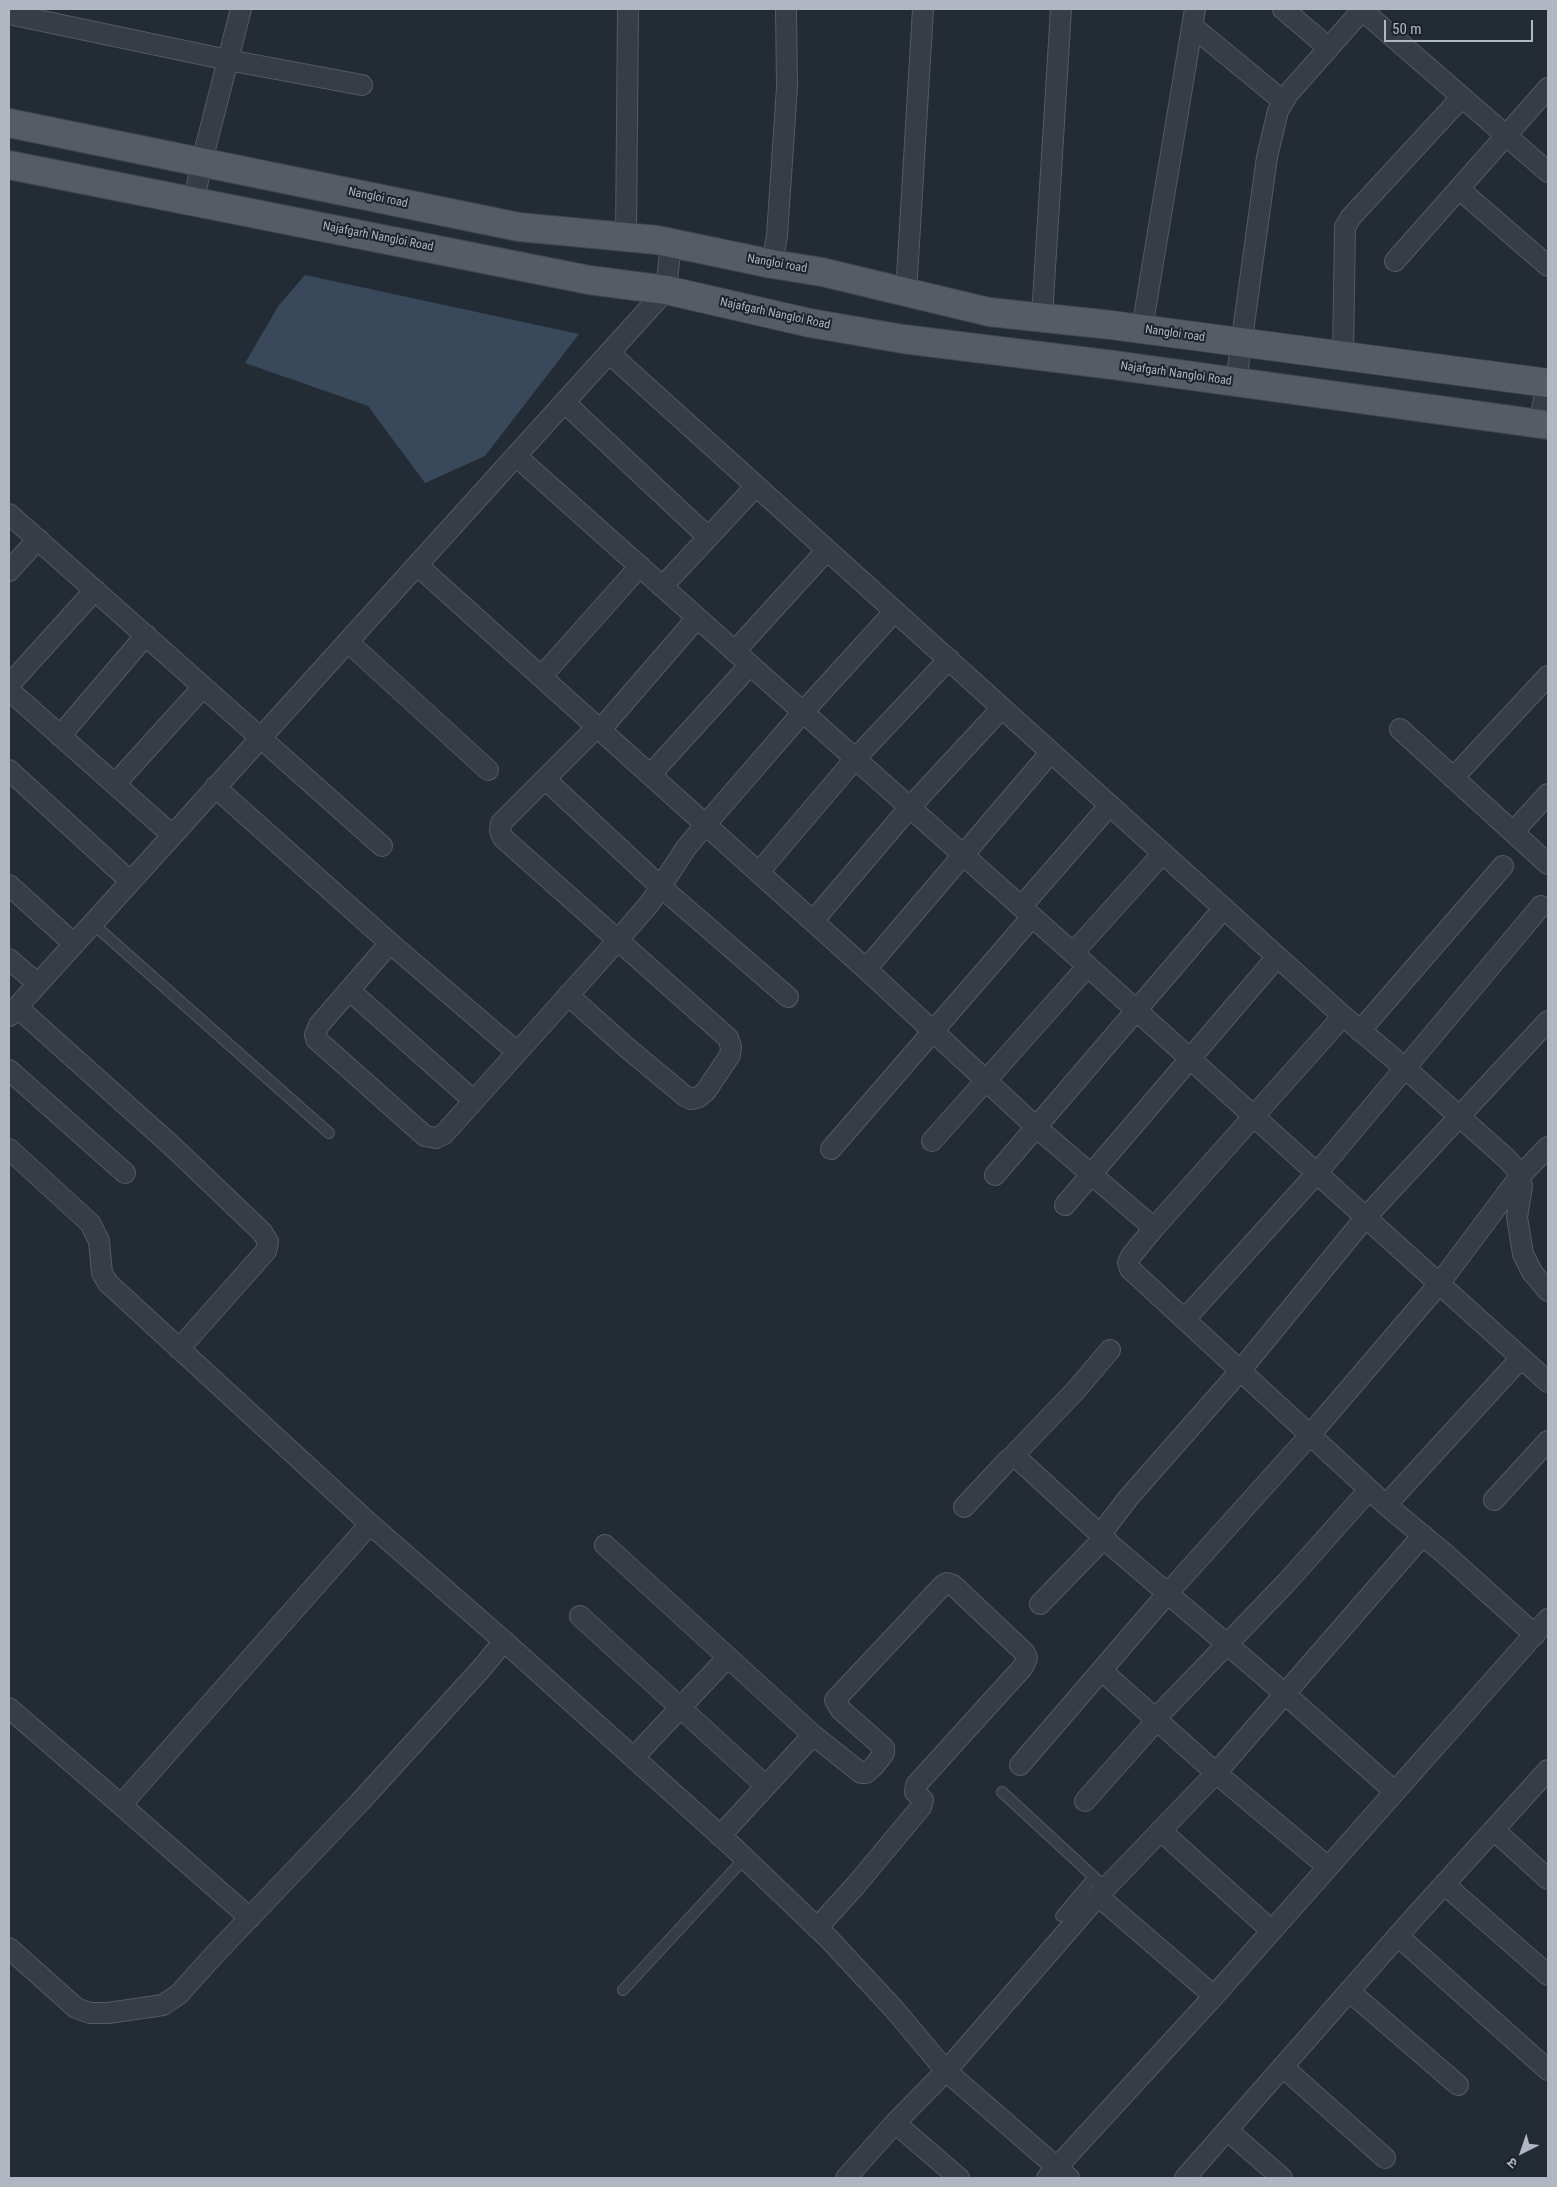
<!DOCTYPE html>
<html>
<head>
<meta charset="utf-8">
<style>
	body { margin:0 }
	#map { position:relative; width:1557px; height:2187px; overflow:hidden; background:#232b35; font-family:"Roboto Condensed","Noto Sans Devanagari",sans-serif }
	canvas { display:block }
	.frame { position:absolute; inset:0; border:10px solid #b1b7c2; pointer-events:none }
	.north { position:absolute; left:1497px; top:2127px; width:50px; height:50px; -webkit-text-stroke:4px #1c222b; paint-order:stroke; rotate:221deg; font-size:14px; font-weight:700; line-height:20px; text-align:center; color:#b1b7c2 }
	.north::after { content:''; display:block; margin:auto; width:18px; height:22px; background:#b1b7c2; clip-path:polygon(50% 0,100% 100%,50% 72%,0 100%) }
	.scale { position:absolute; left:1384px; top:20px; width:149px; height:22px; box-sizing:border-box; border:2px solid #b1b7c2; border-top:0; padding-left:6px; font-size:15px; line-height:18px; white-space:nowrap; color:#b1b7c2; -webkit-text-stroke:4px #1c222b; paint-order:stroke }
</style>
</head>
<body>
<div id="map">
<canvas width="1557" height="2187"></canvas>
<div class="frame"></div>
<div class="north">उ</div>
<div class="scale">50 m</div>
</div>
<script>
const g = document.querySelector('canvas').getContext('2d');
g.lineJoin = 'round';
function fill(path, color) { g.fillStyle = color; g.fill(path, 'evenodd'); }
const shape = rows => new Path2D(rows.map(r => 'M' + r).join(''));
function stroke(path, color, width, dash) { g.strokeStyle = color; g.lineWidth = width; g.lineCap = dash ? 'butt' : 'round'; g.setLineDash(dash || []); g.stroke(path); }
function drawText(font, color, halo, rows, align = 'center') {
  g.font = font + ' "Roboto Condensed",sans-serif'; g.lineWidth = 4; g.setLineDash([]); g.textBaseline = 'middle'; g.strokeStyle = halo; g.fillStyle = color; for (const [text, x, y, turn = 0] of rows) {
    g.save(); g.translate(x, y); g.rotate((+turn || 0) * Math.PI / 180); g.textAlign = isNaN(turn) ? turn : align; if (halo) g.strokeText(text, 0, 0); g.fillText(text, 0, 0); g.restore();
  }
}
const water = shape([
	[305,275,579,334,485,456,425,483,368,406,245,363,279,305]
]);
const lane = shape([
	[92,923,329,1133],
	[1002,1792,1106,1888],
	[1061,1916,1094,1877],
	[623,1990,745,1858]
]);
const street = shape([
	[1283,9,1329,48],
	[1362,10,1548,172],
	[9,14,228,60,362,85],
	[1192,26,1283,101],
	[1459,189,1548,266],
	[194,200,202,161,241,9],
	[626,237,628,9],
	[1395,261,1548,88],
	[772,264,777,236,787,87,786,9],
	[906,293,923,9],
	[1042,317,1061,9],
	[1142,329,1195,9],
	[609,353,1343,1016,1405,1068,1507,1159,1516,1169,1522,1186,1517,1217,1523,1254,1532,1272,1548,1291],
	[1343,356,1345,227,1351,217,1462,97],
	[1236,382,1267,157,1278,111,1288,94,1363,9],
	[565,403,708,537],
	[1539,423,1548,381],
	[516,456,1073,953,1548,1382],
	[9,514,382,846],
	[417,565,866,969,1036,1127,1154,1228],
	[9,571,38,539],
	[662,587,756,486],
	[348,642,488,770],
	[735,651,827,550],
	[542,676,640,566],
	[9,685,95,590],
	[9,690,172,835],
	[601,729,697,618],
	[1400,729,1548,864],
	[60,736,146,635],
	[9,770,130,881],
	[651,774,750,665],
	[1453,778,1548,676],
	[545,779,661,887,788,997],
	[115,784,203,687],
	[215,787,390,943,319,1025,315,1035,316,1039,425,1136,436,1138,444,1134,618,940,650,903,686,848,706,824,803,712,895,611],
	[1513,832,1548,794],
	[759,872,855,759,949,659],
	[9,885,74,944],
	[1021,907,1110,805],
	[813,921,910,807,1002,708],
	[390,943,517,1052],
	[1073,953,1163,853],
	[9,959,38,984],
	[866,969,1051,752],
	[349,990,474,1101],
	[568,995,626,1047,685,1096,691,1099,699,1097,706,1091,730,1055,731,1047,728,1038,503,838,500,831,501,823,591,733],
	[17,1007,172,1146,262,1232,268,1242,266,1251,179,1349],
	[9,1016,666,290,671,243],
	[1343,1016,1154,1228,1131,1256,1128,1263,1130,1269,1386,1505,1445,1554,1535,1635],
	[1360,1031,1503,866],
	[9,1070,125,1173],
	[932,1141,1087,967],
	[9,1149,90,1223,99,1241,102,1273,108,1283,370,1524,506,1643,733,1847,829,1939,894,2009,946,2071,1069,2178],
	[831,1149,1032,917],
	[995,1175,1224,908],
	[1065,1205,1277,957],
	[1185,1319,1317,1173,1541,906],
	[1012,1457,1076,1390,1110,1350],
	[1494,1500,1548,1441],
	[1386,1505,1521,1358],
	[964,1507,1007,1461,1012,1457,1017,1458,1104,1538,1040,1604],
	[605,1545,813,1735,861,1773,866,1773,874,1766,884,1753,884,1748,841,1710,835,1700,943,1585,947,1583,953,1585,1025,1653,1027,1658,1023,1667,916,1785,915,1792,923,1800,921,1807,856,1885,817,1928],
	[580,1616,766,1786],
	[1102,1671,1216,1773,1328,1867],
	[9,1708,121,1805],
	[1155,1719,1286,1583,1369,1490],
	[634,1757,728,1657],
	[1020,1765,1167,1594,1310,1435,1439,1284,1520,1176,1548,1147],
	[1394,1791,1284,1693,1111,1545,1104,1538,1103,1531,1129,1497,1240,1371,1365,1218,1548,1021],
	[1085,1801,1157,1720],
	[1494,1830,1548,1879],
	[1161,1831,1272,1931],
	[720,1836,813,1735],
	[1444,1884,1548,1975],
	[1098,1896,1214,1996],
	[250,1918,121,1805,370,1524],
	[1398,1936,1548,2070],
	[9,1948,76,2008,90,2013,108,2013,163,2005,179,1994,215,1954,360,1802,481,1669,504,1641],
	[1349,1991,1458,2085],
	[1283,2067,1385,2158],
	[895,2123,959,2178],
	[1227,2130,1282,2178],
	[846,2178,895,2123,946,2071,1098,1896,1216,1773,1423,1535],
	[1047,2178,1214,1996,1548,1619],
	[1185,2178,1410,1922,1548,1770]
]);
const primary = shape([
	[9,123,519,227,657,240,772,264,822,272,989,312,1111,325,1548,383],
	[9,165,589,280,666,290,810,323,903,339,1113,365,1548,425]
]);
const streetNames = [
	["Nangloi road",378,198,12],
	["Najafgarh Nangloi Road",378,237,11],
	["Nangloi road",777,264,10],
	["Najafgarh Nangloi Road",775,314,12],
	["Nangloi road",1175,334,8],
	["Najafgarh Nangloi Road",1176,374,8]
];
fill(water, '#3a485c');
stroke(lane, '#545a64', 12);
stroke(street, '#545a64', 22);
stroke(primary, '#40464f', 30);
stroke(lane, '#373d46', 10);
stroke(street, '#373d46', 20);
stroke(primary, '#555c66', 28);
drawText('12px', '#b1b7c2', '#1c222b', streetNames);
</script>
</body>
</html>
